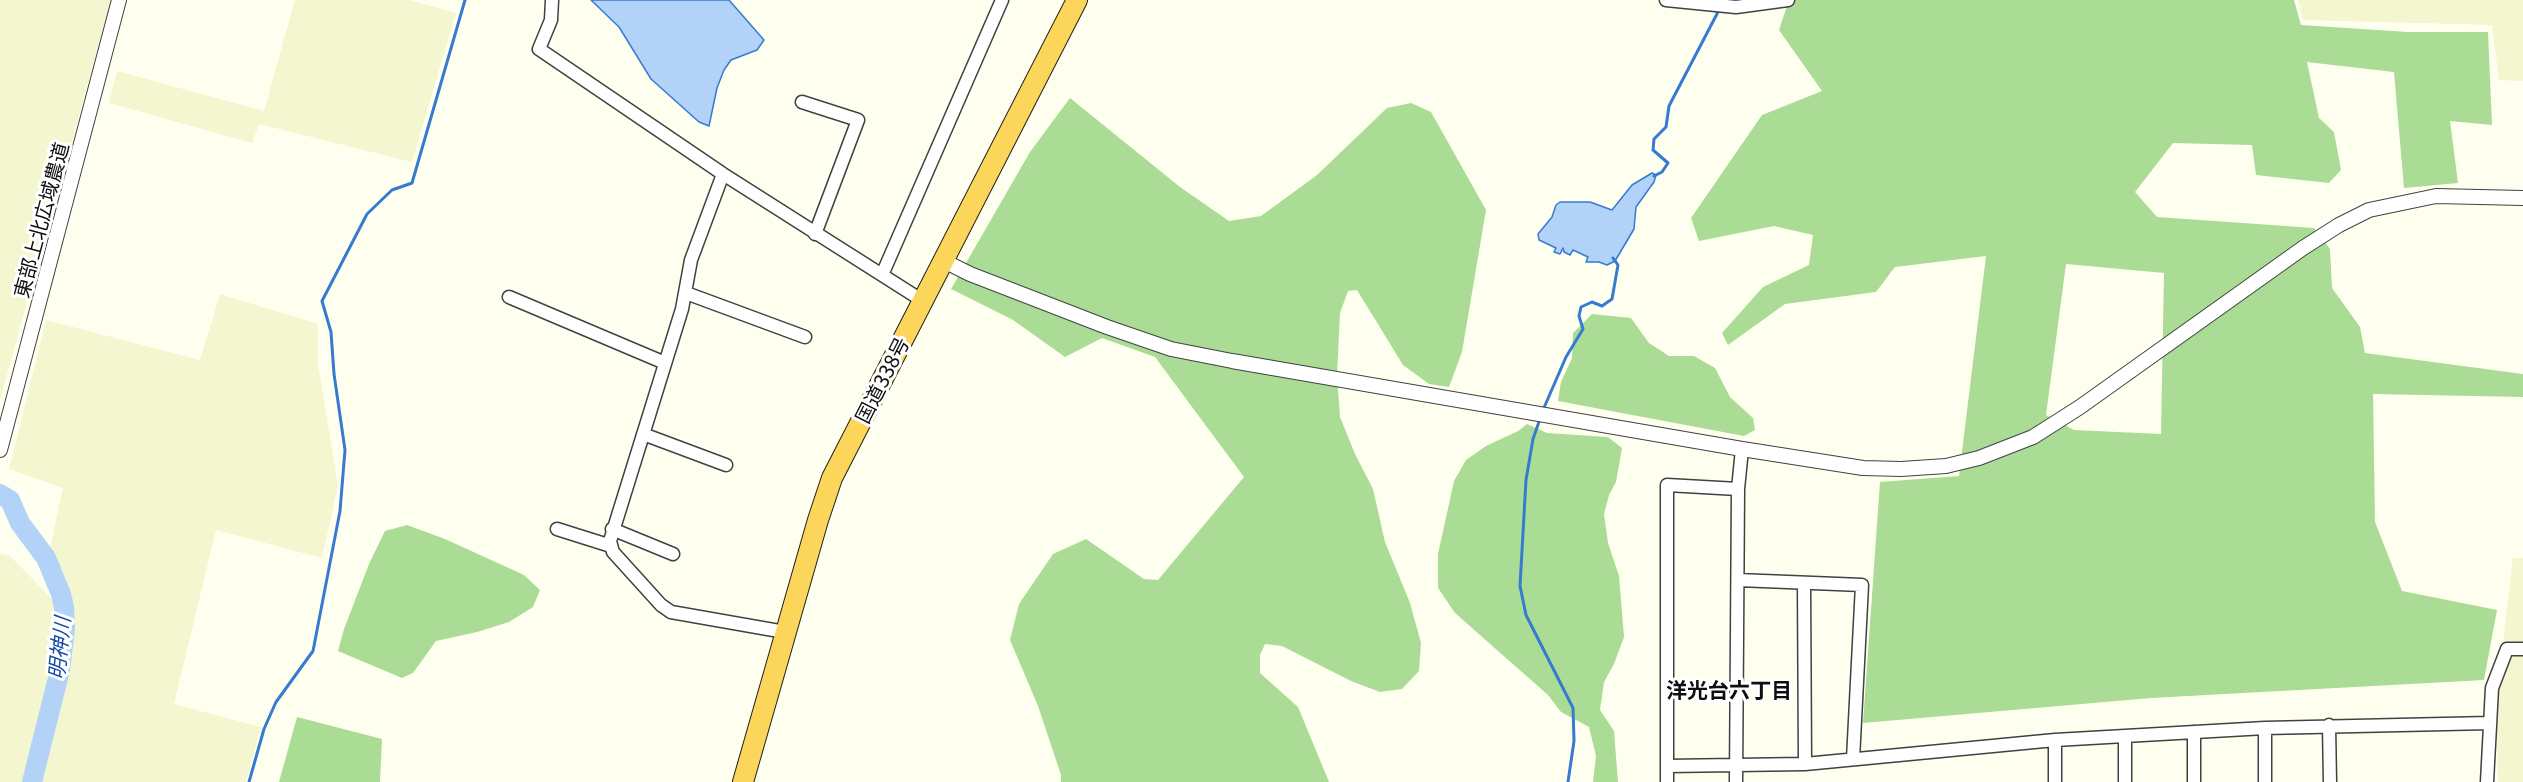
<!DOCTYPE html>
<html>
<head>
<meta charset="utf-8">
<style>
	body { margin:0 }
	canvas { display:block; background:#ffffef }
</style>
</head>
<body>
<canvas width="2523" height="782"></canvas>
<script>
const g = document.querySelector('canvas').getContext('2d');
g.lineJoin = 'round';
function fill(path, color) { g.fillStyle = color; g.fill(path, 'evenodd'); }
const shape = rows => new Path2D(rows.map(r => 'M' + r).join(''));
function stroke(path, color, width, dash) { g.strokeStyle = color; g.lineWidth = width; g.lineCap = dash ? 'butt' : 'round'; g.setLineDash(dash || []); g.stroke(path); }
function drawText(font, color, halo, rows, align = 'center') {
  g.font = font + ' Georgia,"Noto Sans JP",serif'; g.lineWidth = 6; g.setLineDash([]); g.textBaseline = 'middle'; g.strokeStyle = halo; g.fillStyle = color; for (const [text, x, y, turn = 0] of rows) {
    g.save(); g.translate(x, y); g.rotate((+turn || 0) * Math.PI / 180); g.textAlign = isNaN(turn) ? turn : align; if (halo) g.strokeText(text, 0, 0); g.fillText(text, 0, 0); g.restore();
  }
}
const farmland = shape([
	[0,0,111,0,0,400],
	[295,0,409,0,456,13,412,162,259,124,252,143,109,103,117,71,264,111],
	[2298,0,2523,0,2523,81,2499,80,2492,25,2303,20],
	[220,294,318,324,318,364,338,486,322,558,216,530,174,704,261,727,246,782,41,782,68,677,71,652,72,612,66,578,50,548,63,488,9,469,46,320,200,360],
	[0,554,10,556,55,602,56,641,51,671,22,782,0,782],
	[2513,558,2523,558,2523,782,2498,782,2496,704]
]);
const forest = shape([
	[1789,0,2294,0,2301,25,2408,32,2488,32,2492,125,2450,121,2458,183,2404,188,2394,72,2307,62,2319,118,2334,132,2341,170,2329,183,2256,175,2252,145,2173,143,2135,192,2157,217,2314,228,2330,249,2332,288,2360,327,2365,353,2523,374,2523,397,2373,394,2375,522,2402,591,2497,610,2484,680,2151,698,1863,723,1880,482,1959,476,1986,256,1895,267,1876,292,1785,304,1728,345,1722,333,1763,287,1809,265,1813,235,1774,226,1699,241,1691,218,1762,115,1822,91,1779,30],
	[2066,264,2164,273,2161,434,2074,430,2046,415],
	[1070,98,1180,187,1229,221,1261,216,1317,175,1387,108,1411,103,1431,112,1486,210,1462,352,1449,387,1429,384,1403,365,1357,290,1348,291,1340,313,1337,375,1340,417,1355,454,1373,489,1385,542,1410,603,1421,643,1419,671,1402,689,1380,692,1351,681,1282,646,1265,644,1260,655,1260,673,1298,707,1329,782,1061,782,1061,775,1038,706,1010,640,1019,604,1053,554,1086,539,1144,579,1158,580,1244,477,1155,357,1102,338,1065,357,1013,320,951,289,1030,152],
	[1592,314,1631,318,1649,343,1669,356,1694,356,1715,368,1730,397,1753,418,1755,430,1744,436,1558,401,1561,382,1572,358,1573,333],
	[1527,424,1547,433,1608,437,1622,448,1616,482,1609,495,1604,514,1608,543,1619,576,1624,637,1614,664,1604,682,1600,710,1614,731,1618,782,1593,782,1596,756,1589,727,1561,712,1548,695,1455,613,1438,588,1438,554,1454,481,1466,460,1486,446,1518,431],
	[407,525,445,539,524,575,540,590,533,607,509,622,477,632,436,641,413,673,402,678,338,651,344,629,369,564,385,531],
	[297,717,382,739,380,782,279,782]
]);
const water = shape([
	[591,0,729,0,764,40,757,50,731,60,724,70,717,88,709,126,699,122,651,79,619,27,591,0],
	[1652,173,1656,175,1654,182,1636,207,1634,229,1615,261,1607,265,1599,262,1586,262,1588,257,1573,250,1570,255,1564,252,1563,248,1560,254,1554,252,1556,248,1539,240,1538,234,1552,217,1556,205,1560,202,1590,202,1612,210,1632,185,1652,173]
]);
const stream = shape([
	[1654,176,1662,172,1668,163,1653,150,1654,139,1666,127,1669,106,1719,10],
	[1543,410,1566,357,1583,329,1579,316,1581,307,1592,302,1602,306,1612,299,1618,265,1613,258],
	[1540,419,1533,439,1526,480,1520,586,1526,615,1573,708,1574,741,1568,782],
	[249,782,264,729,276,702,313,651,340,511,345,450,334,374,331,332,322,301,367,214,392,190,412,183,465,0]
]);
const river = shape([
	[0,494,10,500,20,523,46,558,61,594,64,607,65,629,60,670,32,782]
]);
const minor = shape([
	[552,0,551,20,539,49,723,174,923,301],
	[1666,0,1736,7,1788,0],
	[802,102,858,120,815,234],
	[723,174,691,260,682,309,610,541,613,552,661,605,671,612,785,632],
	[882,275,1002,0],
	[686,293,805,337],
	[509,297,665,363],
	[643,434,726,465],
	[557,529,611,546],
	[612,529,673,554],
	[1738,580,1862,585,1853,759],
	[1804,583,1805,764],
	[2329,725,2330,782],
	[2055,740,2055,782],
	[1667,766,1805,764,2055,740,2265,728,2489,723],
	[1667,782,1667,485,1738,489],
	[1736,782,1738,489,1742,449],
	[2125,782,2125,736],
	[2194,782,2194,732],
	[2265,782,2265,728],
	[2487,782,2492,688,2507,649,2523,649]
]);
const tertiary = shape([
	[944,261,970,274,1107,327,1171,349,1232,361,1742,449,1863,468,1901,469,1946,466,1979,458,2033,437,2080,407,2303,248,2339,225,2369,210,2436,196,2523,198],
	[0,450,119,0]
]);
const trunk = shape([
	[743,782,818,520,832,478,1077,0]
]);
const streetNames = [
	["東部上北広域農道",41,220,-75],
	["国道338号",882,380,-63]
];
const waterNames = [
	["明神川",59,648,-84]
];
const neighbourhoodNames = [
	["洋光台六丁目",1729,690]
];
fill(farmland, '#f3f6ce');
fill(forest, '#aadc96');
fill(water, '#b2d2f8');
stroke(water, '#377ad2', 1.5);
stroke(stream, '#377ad2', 3);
stroke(river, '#b2d2f8', 20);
stroke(minor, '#414141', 15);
stroke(tertiary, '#414141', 16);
stroke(trunk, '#1f1f1f', 22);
stroke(minor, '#fff', 12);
stroke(tertiary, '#fff', 14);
stroke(trunk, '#fbd65a', 20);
drawText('20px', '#0e0e0e', '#fff', streetNames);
drawText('italic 21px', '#134da5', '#fff', waterNames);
drawText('bold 21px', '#0e0e0e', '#fff', neighbourhoodNames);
</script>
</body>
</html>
